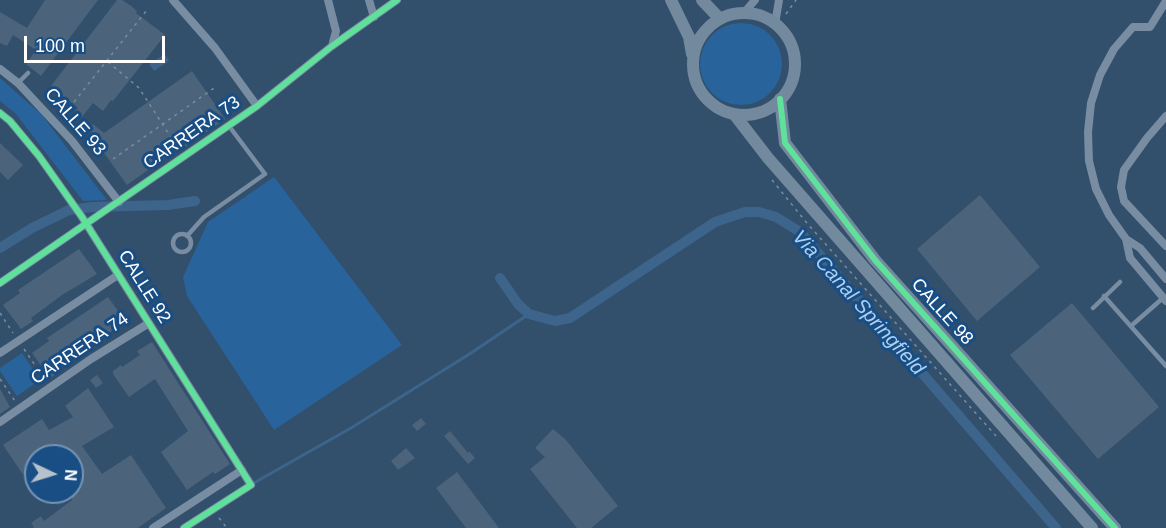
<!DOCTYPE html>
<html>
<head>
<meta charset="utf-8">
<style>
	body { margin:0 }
	#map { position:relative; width:1166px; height:528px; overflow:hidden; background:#324f6c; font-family:Helvetica,sans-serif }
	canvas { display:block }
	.north { position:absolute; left:24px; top:444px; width:60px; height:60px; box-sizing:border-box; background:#194e85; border:2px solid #7595b6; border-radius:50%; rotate:94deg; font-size:16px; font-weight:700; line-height:24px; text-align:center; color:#fff }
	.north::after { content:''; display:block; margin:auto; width:21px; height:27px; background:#b7c1cc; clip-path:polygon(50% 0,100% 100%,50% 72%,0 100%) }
	.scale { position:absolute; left:24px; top:36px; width:141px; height:27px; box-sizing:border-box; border:3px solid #fff; border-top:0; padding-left:8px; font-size:18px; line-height:21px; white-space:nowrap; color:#fff; -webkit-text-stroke:4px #194e85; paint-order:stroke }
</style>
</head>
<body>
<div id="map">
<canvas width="1166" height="528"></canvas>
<div class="north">N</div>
<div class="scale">100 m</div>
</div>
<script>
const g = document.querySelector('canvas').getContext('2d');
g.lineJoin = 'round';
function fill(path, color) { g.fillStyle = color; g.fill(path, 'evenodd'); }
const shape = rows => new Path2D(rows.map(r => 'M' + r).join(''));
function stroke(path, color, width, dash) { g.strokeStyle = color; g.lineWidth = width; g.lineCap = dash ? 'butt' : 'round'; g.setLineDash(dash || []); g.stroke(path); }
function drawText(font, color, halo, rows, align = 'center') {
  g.font = font + ' Helvetica,sans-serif'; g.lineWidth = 6; g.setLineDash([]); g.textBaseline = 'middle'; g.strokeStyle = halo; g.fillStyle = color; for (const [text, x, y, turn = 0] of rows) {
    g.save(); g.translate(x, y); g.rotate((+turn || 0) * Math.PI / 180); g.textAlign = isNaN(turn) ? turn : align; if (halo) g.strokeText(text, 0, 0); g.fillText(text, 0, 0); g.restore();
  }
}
const green = shape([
	'700 64a41 41 0 1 1 82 0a41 41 0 1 1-82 0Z',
	[0,78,42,115,107,200,83,201,16,114,0,101],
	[274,177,402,345,274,430,187,296,183,277,208,222],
	[22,353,40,380,17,396,0,371,0,368]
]);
const water = shape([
	[165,54,169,61,154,71,149,64]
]);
const stream = shape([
	[252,484,351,428,471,353,529,314]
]);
const canal = shape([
	[0,248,32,228,69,210,92,207,168,205,195,201],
	[500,278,518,304,529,314,555,321,570,318,715,222,745,212,759,212,776,217,800,232,1056,528]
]);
const building = shape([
	[45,0,98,0,41,76,26,64,36,50,13,35,7,46,0,43,0,12,27,28],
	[117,0,122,0,131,6,137,11,136,13,165,35,113,101,111,100,103,111,93,103,82,117,75,111,78,108,51,86],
	[192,71,225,119,182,149,180,147,127,185,94,139,97,137,88,130,93,124,104,133],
	[0,143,23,165,8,180,0,172],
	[980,195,1040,267,977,321,917,249],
	[79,249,97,274,62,295,31,318,33,321,21,329,3,305,20,293,18,290],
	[108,297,126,322,91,344,60,367,62,370,50,378,32,353,49,341,47,338],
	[1072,303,1159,407,1098,459,1010,355],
	[152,342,230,464,215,474,213,472,187,490,161,452,188,431,155,379,129,397,113,374,113,371,121,365,122,367,140,355,137,351],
	[97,375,103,383,96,388,90,380],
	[88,388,114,427,82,446,102,474,131,455,166,508,138,528,32,528,34,527,31,523,41,516,44,521,72,500,72,456,36,456,36,480,30,485,3,445,42,419,49,430,73,417,65,406],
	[0,389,10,407,0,414],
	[421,418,426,424,417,431,412,425],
	[553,429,566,440,618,506,591,528,577,528,530,469,545,457,535,448],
	[450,431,468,453,469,451,475,458,468,464,444,436],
	[406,448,415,458,398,470,391,461],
	[457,472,499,528,466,528,436,488]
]);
const path = shape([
	[786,14,796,0],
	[108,62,139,88,178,148],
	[74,102,147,10],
	[113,159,214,88],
	[772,180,806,222,996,436],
	[0,313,13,333],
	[24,349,45,380],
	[0,379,15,401],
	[219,518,227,528]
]);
const lane = shape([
	[18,83,28,73],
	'173 243a9 9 0 1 1 18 0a9 9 0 1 1-18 0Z',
	[187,236,204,217,265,174,229,126],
	[1104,296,1166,366],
	[1093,308,1120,282],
	[1131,326,1163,298]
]);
const street = shape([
	[173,0,215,48,257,106],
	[328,0,336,31,332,46],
	[369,0,374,17],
	[1166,1,1150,27,1133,27,1114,49,1100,75,1091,103,1088,132,1089,161,1096,189,1109,215,1126,239,1140,248,1166,279],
	[744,13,755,0],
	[775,24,779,0],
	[0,69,18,83,72,141,119,202],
	[0,113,10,121,39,156,82,217,251,485,184,528],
	[1166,116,1147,138,1124,170,1121,187,1124,201,1166,246],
	[1126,239,1130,258,1166,301],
	[0,283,257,106,332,46,397,0],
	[0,353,118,275],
	[0,422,91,359,149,323],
	[153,528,242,470]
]);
const secondary = shape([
	[671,0,689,37,692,54],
	[702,0,720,19],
	'693 64a51 51 0 1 1 102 0a51 51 0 1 1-102 0Z',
	[780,99,785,143,875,260,1115,528],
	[734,114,768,158,1092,528]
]);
const cycleway = shape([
	[780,99,785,143,875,260,1115,528],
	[0,113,10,121,39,156,82,217,251,485,184,528],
	[0,283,257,106,332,46,397,0]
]);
const streetNames = [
	["CALLE 93",75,122,49],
	["CARRERA 73",192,133,-35],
	["CALLE 92",144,287,58],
	["CALLE 98",942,312,48],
	["CARRERA 74",80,349,-34]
];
const waterNames = [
	["Via Canal Springfield",858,303,48]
];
fill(green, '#29639b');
fill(water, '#3d648b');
stroke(stream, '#3d648b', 3);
stroke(canal, '#3d648b', 10);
fill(building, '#4c647b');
stroke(path, '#788da2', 1.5, [3, 4.5]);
stroke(lane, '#788da2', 4.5);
stroke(street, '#788da2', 8);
stroke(secondary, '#73899e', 12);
stroke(cycleway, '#60e19b', 6);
drawText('18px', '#fff', '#194e85', streetNames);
drawText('italic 20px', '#aad0f4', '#194e85', waterNames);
</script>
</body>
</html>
